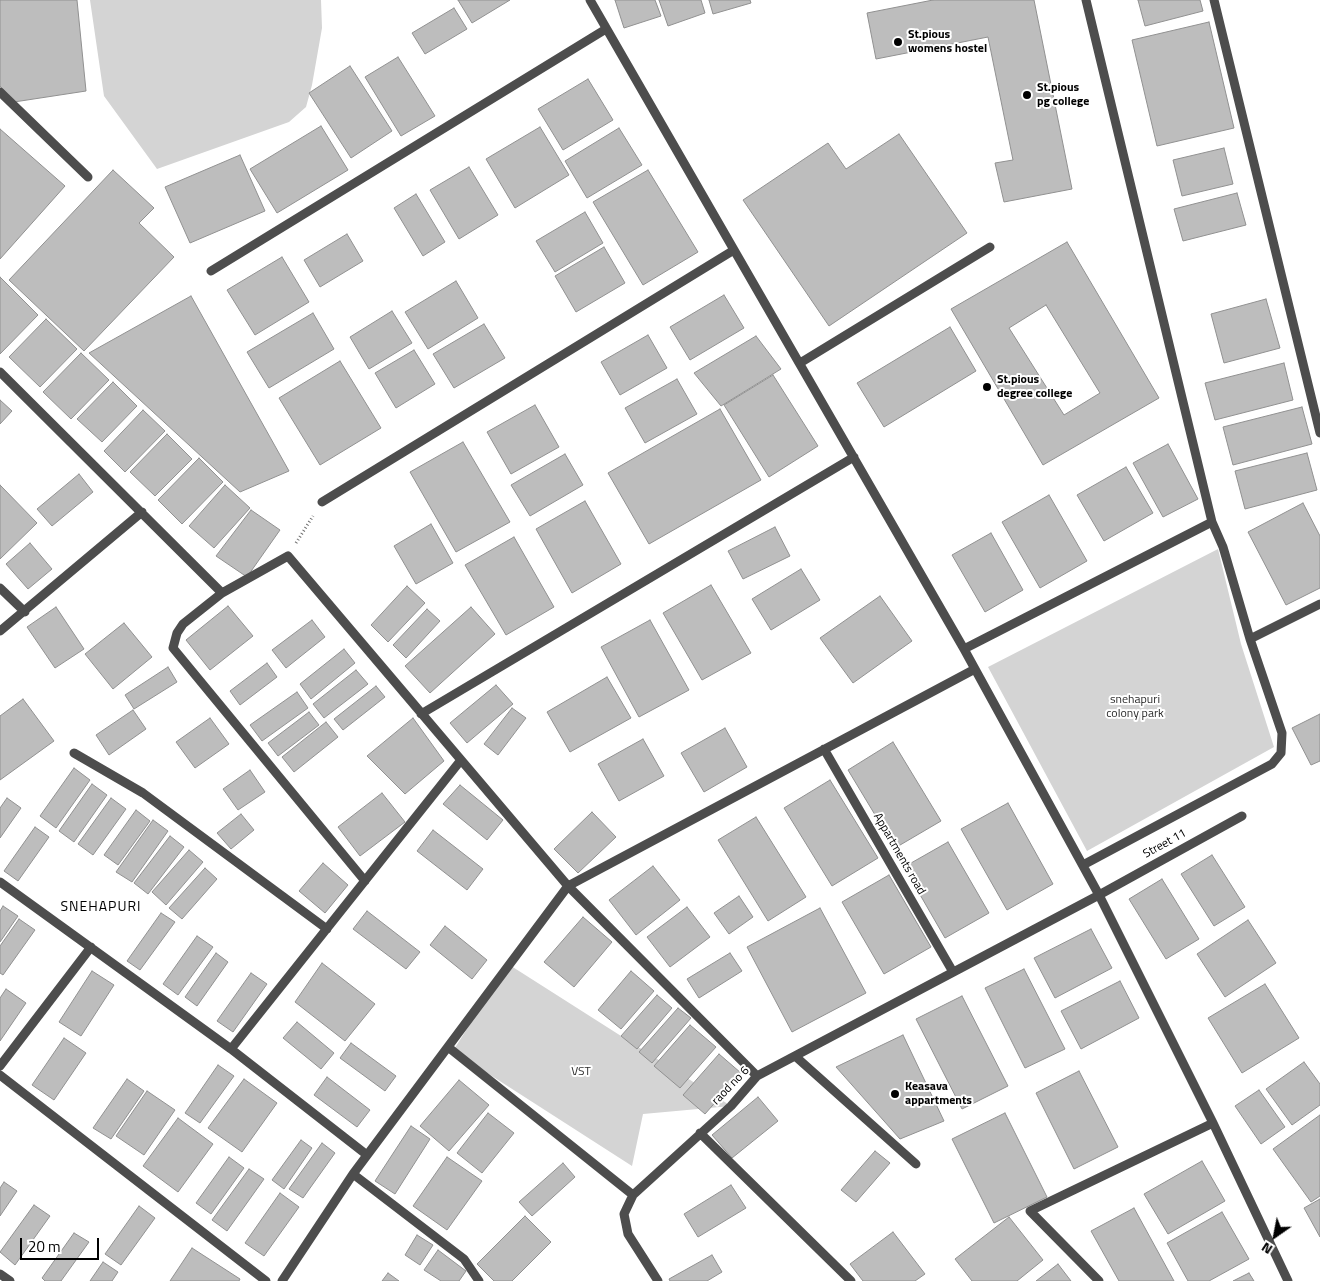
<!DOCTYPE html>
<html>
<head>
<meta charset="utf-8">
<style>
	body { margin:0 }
	#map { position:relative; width:1320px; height:1281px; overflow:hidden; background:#fff; font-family:"Titillium Web",sans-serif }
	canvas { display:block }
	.north { position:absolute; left:1250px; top:1211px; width:50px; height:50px; -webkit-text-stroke:4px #fff; paint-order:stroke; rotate:213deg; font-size:14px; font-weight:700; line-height:20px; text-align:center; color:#000 }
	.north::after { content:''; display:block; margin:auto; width:18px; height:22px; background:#000; clip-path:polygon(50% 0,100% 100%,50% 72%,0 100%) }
	.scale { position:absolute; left:20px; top:1238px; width:79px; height:22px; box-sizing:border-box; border:2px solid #000; border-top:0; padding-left:6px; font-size:15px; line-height:18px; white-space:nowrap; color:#000; -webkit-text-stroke:4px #fff; paint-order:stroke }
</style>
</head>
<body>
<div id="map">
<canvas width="1320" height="1281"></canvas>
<div class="north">N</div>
<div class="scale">20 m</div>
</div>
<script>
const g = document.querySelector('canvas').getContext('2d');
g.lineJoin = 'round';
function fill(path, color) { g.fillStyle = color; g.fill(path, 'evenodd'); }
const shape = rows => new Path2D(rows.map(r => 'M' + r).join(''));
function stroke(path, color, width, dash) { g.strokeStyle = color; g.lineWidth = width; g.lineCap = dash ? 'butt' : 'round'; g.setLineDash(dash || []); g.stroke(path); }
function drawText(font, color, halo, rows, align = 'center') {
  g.font = font + ' "Titillium Web",sans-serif'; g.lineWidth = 4; g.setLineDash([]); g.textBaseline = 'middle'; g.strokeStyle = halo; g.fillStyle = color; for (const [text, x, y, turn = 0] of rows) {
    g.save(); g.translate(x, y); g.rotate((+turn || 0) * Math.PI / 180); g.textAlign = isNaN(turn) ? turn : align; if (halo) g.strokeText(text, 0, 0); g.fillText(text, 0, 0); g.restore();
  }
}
const green = shape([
	[90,0,321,0,322,28,312,85,306,107,289,122,157,169,104,96],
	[1218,549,1241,644,1274,747,1087,851,988,667],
	[508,964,731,1106,643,1114,632,1166,453,1051]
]);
const building = shape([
	[0,0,77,0,86,91,14,102,0,86,0,0],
	[458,0,510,0,472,23,458,0],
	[615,0,655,0,661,16,624,28,615,0],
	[659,0,701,0,705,13,668,26,659,0],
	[709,0,750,0,751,3,713,14,709,0],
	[933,0,1034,0,1072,189,1004,202,995,163,1013,160,988,37,876,59,867,13,933,0],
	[1138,0,1200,0,1203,11,1145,26,1138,0],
	[454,8,467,29,425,54,412,33,454,8],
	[1209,22,1234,128,1157,146,1132,40,1209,22],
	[398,57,435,116,401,136,365,77,398,57],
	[350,66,392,131,351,158,309,93,350,66],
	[588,79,613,120,563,150,538,109,588,79],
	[321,126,348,170,277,213,250,169,321,126],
	[540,127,569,175,515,208,486,159,540,127],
	[619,128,642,165,587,198,565,161,619,128],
	[0,129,65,186,0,259,0,129],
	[899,134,967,233,829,326,743,200,828,143,846,169,899,134],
	[1224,148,1233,184,1182,196,1173,160,1224,148],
	[240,155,265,211,190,243,165,187,240,155],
	[469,167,498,215,459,239,430,190,469,167],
	[113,170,154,208,139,223,174,257,84,351,9,280,113,170],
	[648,170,698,252,643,285,593,202,648,170],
	[1237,193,1246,225,1183,241,1174,209,1237,193],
	[416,194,445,242,423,256,394,208,416,194],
	[585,212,603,243,555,272,536,241,585,212],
	[347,234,363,261,320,287,304,260,347,234],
	[1067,242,1159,398,1043,465,951,309,1067,242],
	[1046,305,1100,393,1064,415,1009,328,1046,305],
	[604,247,625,283,576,312,555,276,604,247],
	[282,257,309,302,255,335,227,290,282,257],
	[0,277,38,315,0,354,0,277],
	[456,281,478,318,428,349,405,312,456,281],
	[724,295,744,328,690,360,670,327,724,295],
	[191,296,289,471,240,492,89,353,191,296],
	[1266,299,1280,348,1224,363,1211,314,1266,299],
	[392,311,412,343,369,369,350,337,392,311],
	[313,313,334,349,269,388,247,352,313,313],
	[46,319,77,349,40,387,9,357,46,319],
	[484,324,505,358,454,388,433,354,484,324],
	[950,327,976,371,884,427,857,383,950,327],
	[648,335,667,368,620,395,601,362,648,335],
	[756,336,781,369,721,406,694,373,756,336],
	[414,350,435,384,396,408,375,373,414,350],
	[81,353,109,380,71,419,43,392,81,353],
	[340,361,381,428,320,465,279,398,340,361],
	[1284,363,1293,400,1215,420,1205,383,1284,363],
	[773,375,818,446,769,477,724,405,773,375],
	[677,379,697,414,645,443,625,408,677,379],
	[113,382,137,406,102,442,77,419,113,382],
	[0,400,12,411,0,424,0,400],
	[535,405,559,447,511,474,487,432,535,405],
	[1302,407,1312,444,1233,465,1223,427,1302,407],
	[720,409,761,480,649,544,608,473,720,409],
	[143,410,165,431,125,472,104,451,143,410],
	[167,434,192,459,155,496,130,472,167,434],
	[463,442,510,522,456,552,410,472,463,442],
	[1168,444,1198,499,1163,517,1133,463,1168,444],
	[1307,453,1317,490,1245,509,1235,471,1307,453],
	[565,454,583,485,530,516,511,485,565,454],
	[199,458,223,482,182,524,158,500,199,458],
	[1126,467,1153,513,1104,541,1077,495,1126,467],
	[79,474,93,492,52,526,37,509,79,474],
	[0,485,37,523,0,559,0,485],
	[225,485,250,508,214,548,189,526,225,485],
	[1049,495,1087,561,1040,588,1002,522,1049,495],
	[585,501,621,564,572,593,536,529,585,501],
	[1303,503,1320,536,1320,588,1286,605,1248,532,1303,503],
	[251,510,280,530,247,577,216,556,251,510],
	[431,524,453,563,416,584,394,546,431,524],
	[775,527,790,556,743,579,728,551,775,527],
	[991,533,1023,590,985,612,952,555,991,533],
	[514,537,554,607,506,635,465,565,514,537],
	[30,543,52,569,28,589,6,564,30,543],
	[801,569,820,600,771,630,752,599,801,569],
	[711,585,751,653,702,680,663,613,711,585],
	[407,586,425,603,388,642,371,625,407,586],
	[880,596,912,641,853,683,820,638,880,596],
	[228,606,253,636,210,670,186,640,228,606],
	[56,607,84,649,55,668,27,627,56,607],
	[471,607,495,634,430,693,405,666,471,607],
	[427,609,440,621,406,658,393,645,427,609],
	[312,620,325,637,286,668,272,650,312,620],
	[650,620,689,690,639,717,601,647,650,620],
	[124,623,152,657,113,689,85,654,124,623],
	[344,649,355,663,311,699,300,684,344,649],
	[267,663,277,677,240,705,230,691,267,663],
	[168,667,177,682,134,709,125,695,168,667],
	[356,670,368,684,324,718,313,704,356,670],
	[607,677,631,718,570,752,547,712,607,677],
	[496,685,513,704,467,743,450,723,496,685],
	[376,686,385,697,343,730,334,719,376,686],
	[297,692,308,708,262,741,250,725,297,692],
	[23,699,54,741,0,780,0,716,23,699],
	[512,708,526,718,498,755,484,744,512,708],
	[133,710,146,729,109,755,96,735,133,710],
	[309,712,319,725,278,756,268,743,309,712],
	[1320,714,1320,761,1311,765,1292,728,1320,714],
	[210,718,229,744,195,768,176,742,210,718],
	[413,718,444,761,405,794,367,756,413,718],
	[326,722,338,737,294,772,282,757,326,722],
	[725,728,747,767,704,792,681,753,725,728],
	[643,739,664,776,619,801,598,764,643,739],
	[893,742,941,821,895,848,848,770,893,742],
	[74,768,90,780,56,828,40,816,74,768],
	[250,770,265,792,238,810,223,789,250,770],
	[830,780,878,858,832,886,784,808,830,780],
	[92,784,107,795,74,842,59,831,92,784],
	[460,785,503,820,487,840,443,804,460,785],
	[382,793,405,822,360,856,338,827,382,793],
	[7,798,21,808,0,838,0,808,7,798],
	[111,798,126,809,93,855,78,844,111,798],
	[1008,803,1053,884,1007,910,961,829,1008,803],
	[136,810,150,821,118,865,104,855,136,810],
	[592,812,616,837,578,873,554,849,592,812],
	[241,814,254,830,231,849,217,833,241,814],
	[756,817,806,897,768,921,718,840,756,817],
	[153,820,168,831,132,882,116,872,153,820],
	[35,827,49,837,18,881,4,871,35,827],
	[433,830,483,869,467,890,417,851,433,830],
	[170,836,184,847,148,894,134,883,170,836],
	[948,842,989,913,945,938,904,867,948,842],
	[189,850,203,862,166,905,152,892,189,850],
	[1212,855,1245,907,1214,926,1181,874,1212,855],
	[323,863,348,885,325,913,299,891,323,863],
	[653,866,680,900,636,935,609,900,653,866],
	[205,868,217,879,182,919,169,908,205,868],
	[889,875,931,947,884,974,842,902,889,875],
	[1162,879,1199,939,1166,959,1129,899,1162,879],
	[739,896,753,917,729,934,714,913,739,896],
	[3,906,18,916,0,942,0,911,3,906],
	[687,907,710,937,670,967,647,937,687,907],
	[820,908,866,993,792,1032,747,947,820,908],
	[367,911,420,952,406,969,353,929,367,911],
	[161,913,175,922,140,970,127,961,161,913],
	[583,917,612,942,574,987,544,962,583,917],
	[19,919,35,930,3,975,0,973,0,946,19,919],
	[1248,920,1276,963,1225,997,1197,954,1248,920],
	[445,926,487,960,472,979,430,945,445,926],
	[1091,929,1112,968,1055,998,1034,958,1091,929],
	[197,936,213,947,178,995,163,984,197,936],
	[216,953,228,962,197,1006,185,997,216,953],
	[730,953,742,971,699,998,687,979,730,953],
	[322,963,375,1004,345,1041,295,1002,322,963],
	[1024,969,1065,1049,1025,1068,985,988,1024,969],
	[92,971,114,985,81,1036,59,1022,92,971],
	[631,971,654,991,621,1029,598,1010,631,971],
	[251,973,267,984,233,1032,217,1021,251,973],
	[1120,981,1139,1018,1081,1049,1061,1011,1120,981],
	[1265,984,1299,1038,1242,1073,1208,1018,1265,984],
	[6,989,26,1003,0,1041,0,998,6,989],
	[657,995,672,1008,637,1049,621,1036,657,995],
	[962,996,1008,1086,962,1109,916,1019,962,996],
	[678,1008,691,1018,652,1063,639,1052,678,1008],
	[297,1022,334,1053,321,1069,283,1038,297,1022],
	[690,1025,716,1047,680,1088,654,1066,690,1025],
	[903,1035,944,1121,900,1139,836,1067,903,1035],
	[64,1038,86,1053,54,1100,32,1085,64,1038],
	[351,1043,396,1076,385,1091,340,1058,351,1043],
	[719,1054,741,1073,705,1114,683,1095,719,1054],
	[1304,1062,1320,1084,1320,1105,1292,1125,1266,1089,1304,1062],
	[218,1065,234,1076,200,1123,185,1113,218,1065],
	[1079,1071,1118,1147,1074,1169,1036,1093,1079,1071],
	[327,1077,370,1110,357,1127,314,1095,327,1077],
	[127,1079,144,1091,111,1139,93,1128,127,1079],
	[244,1079,277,1103,242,1152,208,1128,244,1079],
	[459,1080,489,1105,449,1151,420,1126,459,1080],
	[1259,1090,1285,1127,1261,1144,1235,1106,1259,1090],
	[147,1091,175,1110,144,1155,116,1136,147,1091],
	[758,1097,778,1121,732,1158,712,1135,758,1097],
	[488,1113,514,1133,482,1173,457,1153,488,1113],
	[1005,1113,1047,1197,994,1223,952,1139,1005,1113],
	[1320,1115,1320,1196,1311,1202,1273,1149,1320,1115],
	[178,1118,213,1144,178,1192,143,1166,178,1118],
	[411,1126,430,1139,395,1194,375,1181,411,1126],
	[301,1140,312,1148,284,1189,272,1180,301,1140],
	[322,1143,335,1153,303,1198,289,1189,322,1143],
	[875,1151,890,1163,856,1202,841,1190,875,1151],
	[229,1157,244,1168,211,1214,196,1203,229,1157],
	[447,1157,482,1181,447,1230,413,1206,447,1157],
	[1202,1161,1225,1201,1168,1234,1144,1194,1202,1161],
	[563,1163,575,1177,532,1216,519,1202,563,1163],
	[249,1169,264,1179,227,1231,212,1220,249,1169],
	[4,1182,17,1191,0,1216,0,1188,4,1182],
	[731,1185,746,1208,698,1237,684,1214,731,1185],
	[280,1193,299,1207,264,1256,245,1243,280,1193],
	[1320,1199,1320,1237,1304,1208,1320,1199],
	[34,1205,50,1216,15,1265,0,1252,34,1205],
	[139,1206,155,1218,121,1265,105,1254,139,1206],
	[1134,1208,1174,1281,1119,1281,1091,1231,1134,1208],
	[1222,1212,1249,1259,1209,1281,1188,1281,1167,1243,1222,1212],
	[525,1216,551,1242,512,1281,494,1281,477,1264,525,1216],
	[1009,1217,1043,1260,1017,1281,972,1281,955,1259,1009,1217],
	[893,1232,925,1274,915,1281,863,1281,850,1264,893,1232],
	[74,1233,89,1242,61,1281,45,1281,42,1278,74,1233],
	[417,1235,433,1245,420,1265,405,1255,417,1235],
	[192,1248,240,1279,239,1281,170,1281,192,1248],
	[438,1250,466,1271,459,1281,441,1281,424,1270,438,1250],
	[712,1255,722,1272,707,1281,670,1281,669,1279,712,1255],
	[103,1262,118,1272,112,1281,90,1281,103,1262],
	[1058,1264,1071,1281,1036,1281,1058,1264],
	[388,1273,399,1281,382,1281,388,1273],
	[1249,1273,1254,1281,1233,1281,1249,1273]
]);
const path = shape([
	[296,543,313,516]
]);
const minor = shape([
	[590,0,964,649,1099,895,1213,1123,1288,1281],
	[1214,0,1320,433],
	[0,92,88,177],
	[211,271,606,29],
	[800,363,990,247],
	[0,372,222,593],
	[322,502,734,250],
	[1212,522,1223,547,1250,639],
	[0,588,25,612],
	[0,631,142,512],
	[964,649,1212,522,1086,0],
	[421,714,854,457],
	[824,749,953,972],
	[74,753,143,793,327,929],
	[1083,865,1272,764,1281,753,1282,733,1250,639,1320,604],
	[365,881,173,648,177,633,183,624,222,593,288,556,568,886,757,1076],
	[0,882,231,1049,367,1155],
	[448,1047,633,1195,731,1106,757,1076,1099,895,1242,816],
	[231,1049,461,760],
	[795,1056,916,1164],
	[0,1066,91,947],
	[0,1075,266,1281],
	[700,1133,851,1281],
	[353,1174,464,1259,479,1281],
	[633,1195,624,1214,628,1234,658,1281],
	[0,1274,10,1281],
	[282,1281,353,1174,568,886,975,669],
	[1099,1281,1030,1211,1213,1123]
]);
const markers = [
	[898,42,5,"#000"],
	[1027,95,5,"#000"],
	[987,387,5,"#000"],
	[895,1094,5,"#000"]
];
const poiNames = [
	["St.pious",908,35],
	["womens hostel",908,49],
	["St.pious",1037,88],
	["pg college",1037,102],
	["St.pious",997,380],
	["degree college",997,394],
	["Keasava",905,1087],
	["appartments",905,1101]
];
const parkNames = [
	["snehapuri",1135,700],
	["colony park",1135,714],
	["VST",581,1072]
];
const streetNames = [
	["Street 11",1165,844,-29],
	["Appartments road",899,854,60],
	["raod no 6",731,1086,-46]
];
const neighbourhoodNames = [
	["SNEHAPURI",101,908]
];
fill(green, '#d4d4d4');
fill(building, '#bdbdbd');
stroke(building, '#919191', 1);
stroke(path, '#6f6f6f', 3, [1, 2.5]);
stroke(minor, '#4d4d4d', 9);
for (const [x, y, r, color] of markers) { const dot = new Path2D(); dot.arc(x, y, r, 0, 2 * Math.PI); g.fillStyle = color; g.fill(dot); stroke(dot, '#fff', 2); }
drawText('bold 12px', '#000', '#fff', poiNames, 'left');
drawText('12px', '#2b2b2b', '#fff', parkNames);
drawText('12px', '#000', '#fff', streetNames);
g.letterSpacing = '1px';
drawText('14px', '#000', '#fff', neighbourhoodNames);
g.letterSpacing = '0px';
</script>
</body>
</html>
